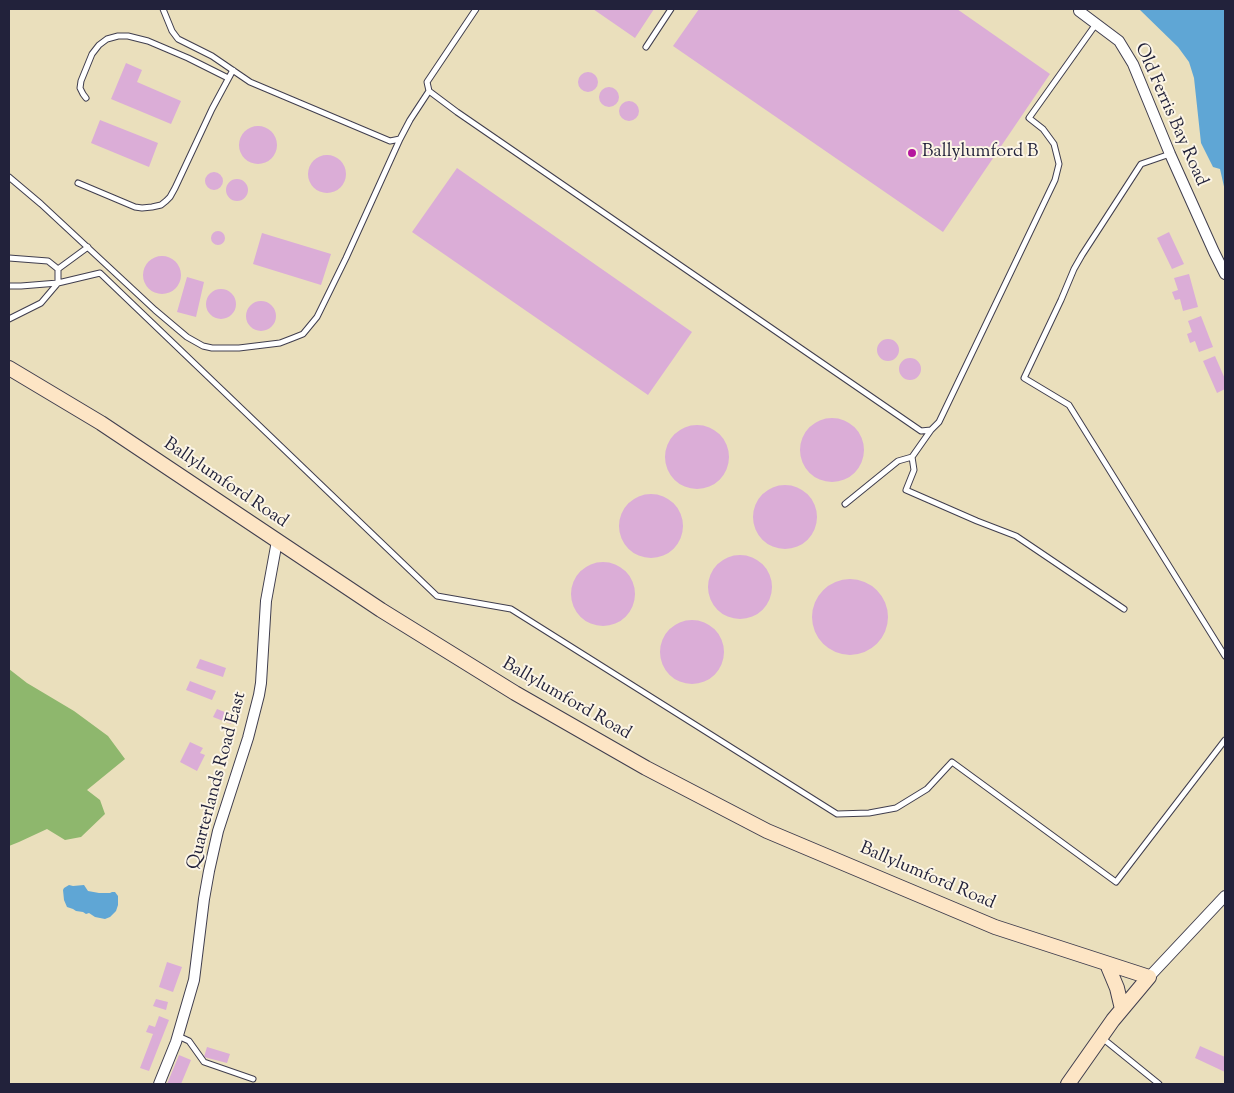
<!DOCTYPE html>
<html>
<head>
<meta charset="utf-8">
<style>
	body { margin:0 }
	#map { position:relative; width:1234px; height:1093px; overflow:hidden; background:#eadfbc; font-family:"Sorts Mill Goudy",serif }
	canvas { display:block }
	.frame { position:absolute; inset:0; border:10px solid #22223b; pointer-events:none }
</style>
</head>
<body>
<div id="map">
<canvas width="1234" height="1093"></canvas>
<div class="frame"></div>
</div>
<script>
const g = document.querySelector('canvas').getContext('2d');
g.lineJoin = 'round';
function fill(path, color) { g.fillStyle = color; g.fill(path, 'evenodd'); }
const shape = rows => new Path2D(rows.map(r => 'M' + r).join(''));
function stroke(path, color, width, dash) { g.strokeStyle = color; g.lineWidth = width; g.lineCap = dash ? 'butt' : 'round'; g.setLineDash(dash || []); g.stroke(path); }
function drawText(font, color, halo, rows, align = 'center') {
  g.font = font + ' "Sorts Mill Goudy",serif'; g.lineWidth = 4; g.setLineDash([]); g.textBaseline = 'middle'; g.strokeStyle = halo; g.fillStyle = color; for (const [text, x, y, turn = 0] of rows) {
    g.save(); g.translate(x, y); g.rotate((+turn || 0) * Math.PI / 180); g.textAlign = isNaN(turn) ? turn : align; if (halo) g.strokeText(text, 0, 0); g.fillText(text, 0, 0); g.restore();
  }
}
const forest = shape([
	[9,669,27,683,74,711,108,736,125,759,87,790,100,800,105,814,81,837,65,840,47,829,19,842,9,846]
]);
const water = shape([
	[1139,9,1225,9,1225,191,1220,169,1213,167,1201,143,1194,78,1189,62,1178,47],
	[69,885,73,886,84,885,88,891,99,893,110,893,112,892,115,892,118,896,118,905,116,911,110,917,105,919,95,917,89,913,86,914,83,912,76,911,73,909,67,907,64,900,63,890,64,888]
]);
const building = shape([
	[593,9,654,9,635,38],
	[699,9,957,9,1050,74,943,232,673,46],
	[126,63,142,70,137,82,181,101,171,124,111,99],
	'578 82a10 10 0 1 1 20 0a10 10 0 1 1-20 0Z',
	'599 97a10 10 0 1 1 20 0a10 10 0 1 1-20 0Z',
	'619 111a10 10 0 1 1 20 0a10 10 0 1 1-20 0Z',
	[100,120,158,143,149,167,91,143],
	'239 145a19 19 0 1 1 38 0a19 19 0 1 1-38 0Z',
	'308 174a19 19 0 1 1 38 0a19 19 0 1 1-38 0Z',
	[457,168,692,332,648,395,412,232],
	'205 181a9 9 0 1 1 18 0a9 9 0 1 1-18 0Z',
	'226 190a11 11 0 1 1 22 0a11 11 0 1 1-22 0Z',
	'211 238a7 7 0 1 1 14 0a7 7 0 1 1-14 0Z',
	[1169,232,1184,264,1172,269,1157,238],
	[262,233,331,254,321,285,253,264],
	'143 275a19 19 0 1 1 38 0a19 19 0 1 1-38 0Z',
	[1189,274,1198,307,1183,311,1180,299,1175,300,1172,292,1178,290,1174,278],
	[187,277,204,282,196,317,177,312],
	'206 304a15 15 0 1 1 30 0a15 15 0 1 1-30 0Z',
	'246 316a15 15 0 1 1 30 0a15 15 0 1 1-30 0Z',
	[1201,316,1213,347,1199,352,1195,341,1190,343,1187,334,1192,332,1188,321],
	'877 350a11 11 0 1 1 22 0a11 11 0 1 1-22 0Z',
	[1215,356,1225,379,1225,389,1217,393,1203,361],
	'899 369a11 11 0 1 1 22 0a11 11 0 1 1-22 0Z',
	'800 450a32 32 0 1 1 64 0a32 32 0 1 1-64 0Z',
	'665 457a32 32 0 1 1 64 0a32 32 0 1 1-64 0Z',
	'753 517a32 32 0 1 1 64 0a32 32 0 1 1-64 0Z',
	'619 526a32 32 0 1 1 64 0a32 32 0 1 1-64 0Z',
	'708 587a32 32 0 1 1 64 0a32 32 0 1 1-64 0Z',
	'571 594a32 32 0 1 1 64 0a32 32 0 1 1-64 0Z',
	'812 617a38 38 0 1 1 76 0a38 38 0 1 1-76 0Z',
	'660 652a32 32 0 1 1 64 0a32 32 0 1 1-64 0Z',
	[200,659,226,668,223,677,196,668],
	[190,681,216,691,212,700,186,690],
	[217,709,235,716,231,724,213,717],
	[190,742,203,748,200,753,205,755,197,771,180,762],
	[167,962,182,967,173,992,159,987],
	[156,999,168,1002,166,1010,153,1006],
	[159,1016,169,1020,149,1071,140,1068,153,1034,146,1032,149,1025,155,1027],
	[1200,1046,1225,1057,1225,1072,1195,1058],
	[207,1047,230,1054,227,1063,204,1057],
	[179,1055,191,1060,181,1084,167,1084]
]);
const service = shape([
	[163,9,172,31,178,39,212,56,250,82,390,141,400,139,410,120,429,91],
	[476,9,427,82,429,91,457,112,921,431,931,430,939,422,1055,180,1059,164,1054,144,1043,129,1029,118,1096,24],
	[646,47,671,9],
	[86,98,83,94,80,88,81,81,92,54,99,45,107,39,118,36,128,36,148,41,188,58,228,78],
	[1170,154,1141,164,1082,255,1074,269,1061,300,1024,378,1069,405,1225,656],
	[9,177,41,204,155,310,187,337,203,346,212,348,239,348,280,343,293,338,303,334,317,317,346,258,400,139],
	[78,183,135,207,142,208,152,207,161,205,166,201,170,197,175,188,212,109,233,70],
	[9,258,48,261,58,269,58,283,41,303,9,319],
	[58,269,88,247],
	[9,286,21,286,58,283,100,273,437,596,511,609,837,814,869,813,896,808,927,789,952,762,1116,882,1225,740],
	[912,457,914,470,906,490,977,521,1016,536,1124,609],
	[845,504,898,461,912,457,931,430],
	[178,1036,189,1041,204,1062,253,1079],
	[1101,1037,1159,1084]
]);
const minor = shape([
	[1079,11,1119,41,1133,64,1170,154,1214,252,1225,274],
	[1149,977,1225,896],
	[159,1084,176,1042,194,980,204,899,209,871,218,831,248,738,259,695,261,683,266,601,277,541]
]);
const secondary = shape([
	[9,368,101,423,381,610,515,693,646,768,767,831,995,927,1149,977,1113,1020,1068,1084],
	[1107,964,1117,988,1122,1009]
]);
const markers = [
	[912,153,5,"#b5179e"]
];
const streetNames = [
	["Old Ferris Bay Road",1170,115,66],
	["Ballylumford Road",225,484,34],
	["Ballylumford Road",566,700,30],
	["Quarterlands Road East",218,781,-75],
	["Ballylumford Road",927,877,23]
];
const poiNames = [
	["Ballylumford B",922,153]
];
fill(forest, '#8eb76d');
fill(water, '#5fa6d5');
fill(building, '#dbadd7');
stroke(service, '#403e4e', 7);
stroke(minor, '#403e4e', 12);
stroke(secondary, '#403e4e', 16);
stroke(service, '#fff', 5);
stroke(minor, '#fff', 10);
stroke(secondary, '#fde5c5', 14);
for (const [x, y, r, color] of markers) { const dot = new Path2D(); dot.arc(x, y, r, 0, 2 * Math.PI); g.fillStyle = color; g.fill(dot); stroke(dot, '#fcf5e5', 2); }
drawText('18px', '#22223b', '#fcf5e5', streetNames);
drawText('18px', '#22223b', '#fcf5e5', poiNames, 'left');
</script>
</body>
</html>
